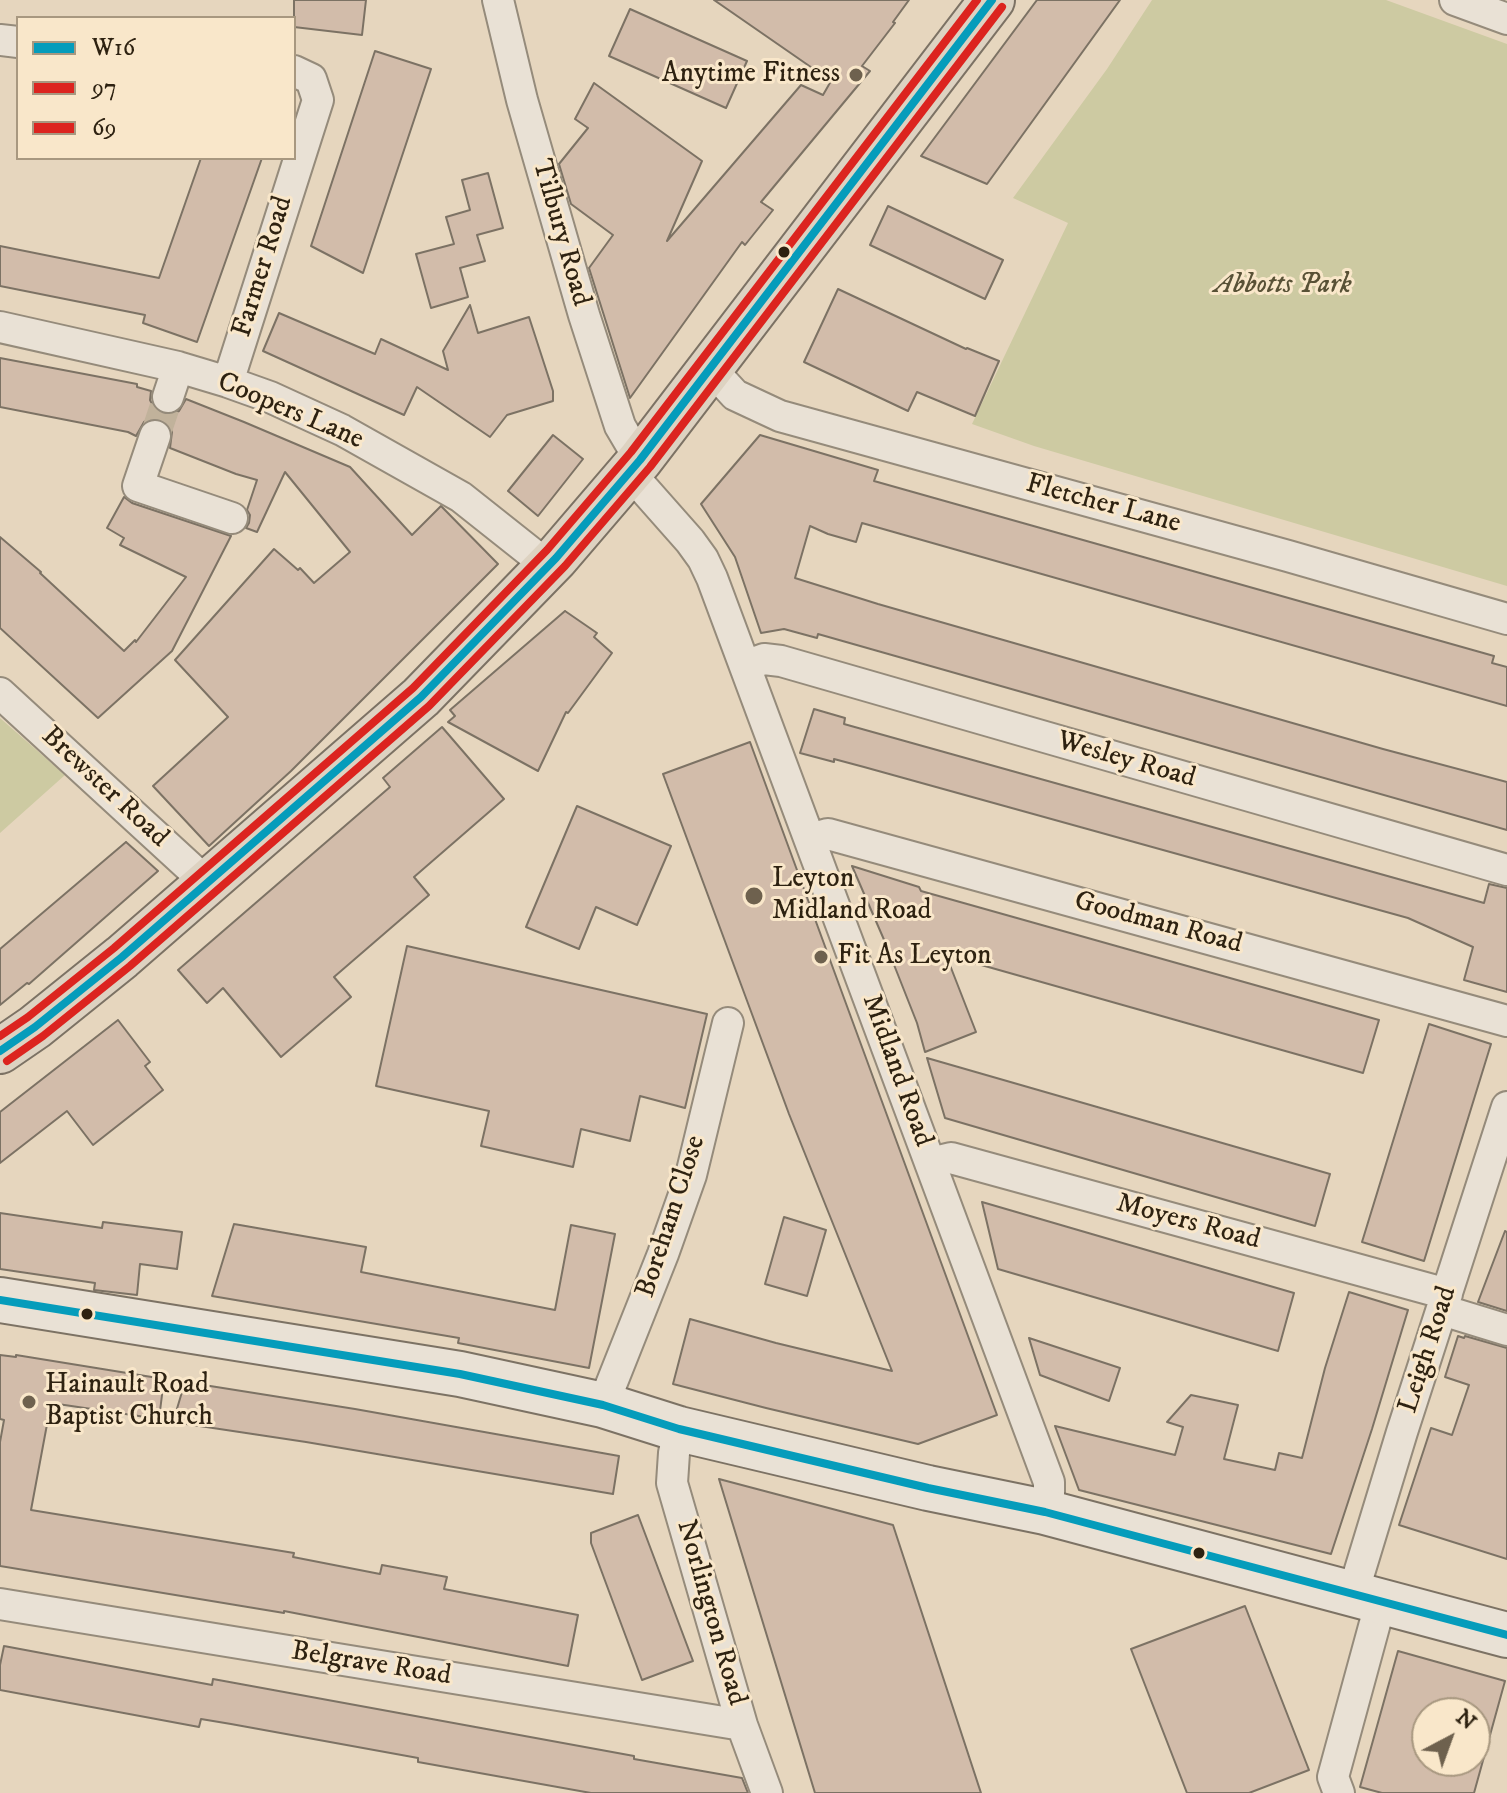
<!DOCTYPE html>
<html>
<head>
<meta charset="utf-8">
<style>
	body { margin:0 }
	#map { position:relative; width:1507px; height:1793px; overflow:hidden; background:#e6d6be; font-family:"IM FELL DW Pica",serif }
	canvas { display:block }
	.legend { position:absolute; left:16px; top:16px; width:280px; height:144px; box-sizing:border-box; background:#f9e7ca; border:2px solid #a89880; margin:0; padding:10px 14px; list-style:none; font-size:24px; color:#2e2211 }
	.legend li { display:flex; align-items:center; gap:16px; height:40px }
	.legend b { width:40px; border:2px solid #a89880 }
	.north { position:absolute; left:1411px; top:1697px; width:80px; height:80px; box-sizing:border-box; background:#f9e7ca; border:2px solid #a89880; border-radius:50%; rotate:41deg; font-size:22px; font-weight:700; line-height:32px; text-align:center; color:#2e2211 }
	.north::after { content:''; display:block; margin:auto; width:28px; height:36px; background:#6e614e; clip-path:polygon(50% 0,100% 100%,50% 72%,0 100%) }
</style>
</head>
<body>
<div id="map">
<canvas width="1507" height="1793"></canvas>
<ul class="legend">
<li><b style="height:10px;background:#059cbb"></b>W16</li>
<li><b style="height:10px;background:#dc241f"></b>97</li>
<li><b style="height:10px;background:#dc241f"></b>69</li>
</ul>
<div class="north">N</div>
</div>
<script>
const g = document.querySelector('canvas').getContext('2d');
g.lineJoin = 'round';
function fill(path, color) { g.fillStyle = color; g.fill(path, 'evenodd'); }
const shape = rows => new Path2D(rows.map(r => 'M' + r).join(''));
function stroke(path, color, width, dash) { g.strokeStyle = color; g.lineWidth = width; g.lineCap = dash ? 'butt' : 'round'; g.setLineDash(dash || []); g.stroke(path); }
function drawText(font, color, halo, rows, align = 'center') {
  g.font = font + ' "IM FELL DW Pica",serif'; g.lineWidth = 6; g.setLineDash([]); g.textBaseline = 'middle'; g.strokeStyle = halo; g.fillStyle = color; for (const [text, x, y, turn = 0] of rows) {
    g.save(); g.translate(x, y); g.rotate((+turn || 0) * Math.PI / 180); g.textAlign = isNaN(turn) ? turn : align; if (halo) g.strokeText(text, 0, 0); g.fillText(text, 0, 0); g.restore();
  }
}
const green = shape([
	[1152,0,1386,0,1507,44,1507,586,1034,446,972,424,1068,223,1013,198,1107,69],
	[0,718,65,775,0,833]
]);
const building = shape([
	[294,0,366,0,362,35,294,27,294,0],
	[714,0,909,0,893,22,895,23,862,66,870,71,761,202,773,210,745,245,742,242,630,398,589,268,613,235,571,204,559,164,588,128,575,119,594,83,702,161,667,241,801,85,823,95,831,81,714,0],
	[1037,0,1120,0,987,184,921,156,1037,0],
	[630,9,747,61,726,108,609,56,630,9],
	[375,51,431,69,363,273,311,246,375,51],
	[201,158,262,158,197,342,143,323,145,315,0,286,0,246,159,278,201,158],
	[488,173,503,228,477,235,485,261,460,268,468,297,431,308,416,254,454,244,446,217,470,210,462,180,488,173],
	[888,206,1003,260,985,299,870,245,888,206],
	[838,289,966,349,967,348,999,361,975,416,917,392,908,411,804,362,838,289],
	[470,305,478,333,529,317,553,391,553,401,507,415,490,437,417,387,404,415,263,351,279,313,375,354,381,339,448,370,443,351,470,305],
	[0,358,137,384,137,387,151,391,150,400,154,408,163,414,171,415,179,411,186,399,244,422,350,467,412,535,441,506,498,564,291,771,209,846,153,786,228,717,175,660,274,549,298,570,300,568,314,583,350,552,285,472,257,532,246,528,249,523,250,515,247,510,257,480,236,474,170,448,172,432,169,425,162,419,152,418,144,422,136,436,128,432,0,407,0,358],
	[553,435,583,459,538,516,508,491,553,435],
	[760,435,878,470,874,481,1494,656,1492,663,1507,667,1507,706,862,523,856,542,828,534,810,526,795,578,878,604,1383,749,1507,782,1507,830,818,634,817,638,784,629,761,633,735,557,701,504,760,435],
	[124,497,132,503,231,536,172,651,98,718,0,628,0,537,41,572,40,573,124,651,135,640,136,642,186,577,120,545,124,538,107,528,124,497],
	[565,611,597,633,594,637,612,653,568,713,566,712,538,771,448,722,455,716,450,710,565,611],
	[814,709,845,718,844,724,1484,903,1489,884,1507,888,1507,992,1464,980,1473,947,1408,918,864,767,834,759,834,762,800,753,814,709],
	[442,727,504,799,414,877,429,895,334,977,351,997,281,1057,223,988,207,1003,178,970,390,787,383,778,442,727],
	[750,742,997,1415,918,1444,766,1408,673,1384,690,1319,776,1343,892,1371,789,1114,663,774,750,742],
	[577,806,671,846,637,925,596,907,579,949,526,927,577,806],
	[126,842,158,871,29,984,27,983,0,1005,0,949,126,842],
	[852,866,919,887,921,891,1379,1020,1363,1073,946,955,976,1032,925,1052,917,1023,885,942,852,866],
	[407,946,707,1014,685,1108,640,1096,630,1141,581,1129,573,1167,481,1146,489,1111,376,1086,407,946],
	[118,1020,150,1062,145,1066,163,1090,93,1145,67,1111,0,1163,0,1112,118,1020],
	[1429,1024,1491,1044,1424,1261,1362,1242,1429,1024],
	[927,1058,1330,1174,1315,1226,945,1118,927,1058],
	[982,1202,1294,1293,1278,1351,998,1269,982,1202],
	[0,1213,102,1228,103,1222,182,1232,177,1269,140,1264,137,1295,94,1290,95,1283,0,1269,0,1213],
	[784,1217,826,1230,807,1296,765,1284,784,1217],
	[234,1224,366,1247,361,1272,555,1310,571,1225,615,1234,589,1368,458,1343,459,1338,212,1296,234,1224],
	[1505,1231,1507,1232,1507,1311,1478,1302,1505,1231],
	[1349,1292,1408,1310,1372,1429,1331,1554,1079,1490,1055,1426,1175,1455,1183,1427,1167,1422,1191,1395,1238,1405,1224,1459,1275,1470,1279,1453,1302,1458,1325,1368,1349,1292],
	[1458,1336,1464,1338,1465,1336,1507,1348,1507,1559,1399,1525,1431,1428,1452,1435,1469,1385,1445,1377,1458,1336],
	[1029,1338,1120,1368,1109,1401,1040,1375,1029,1338],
	[0,1355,16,1357,16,1355,164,1379,159,1419,51,1403,31,1510,294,1553,293,1557,380,1574,382,1565,447,1577,444,1589,578,1615,568,1666,284,1611,284,1613,0,1566,0,1442,4,1420,0,1419,0,1355],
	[185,1382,355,1409,619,1456,613,1494,306,1442,173,1422,185,1382],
	[719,1479,893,1525,981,1793,815,1793,719,1479],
	[638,1515,693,1661,642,1680,591,1543,591,1533,638,1515],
	[1245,1606,1309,1770,1249,1793,1187,1793,1131,1649,1245,1606],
	[4,1646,212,1685,213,1679,634,1756,634,1759,742,1778,748,1793,591,1793,418,1762,418,1758,231,1724,201,1719,199,1727,0,1690,0,1665,4,1646],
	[1398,1651,1505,1681,1474,1793,1382,1793,1360,1787,1398,1651],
	[1427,1713,1475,1713,1475,1760,1482,1761,1427,1761,1427,1713]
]);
const streetTunnel = shape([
	[155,436,168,397]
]);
const street = shape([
	[498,0,522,100,584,315,620,426,640,460],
	[1455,0,1507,19],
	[0,40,18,42],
	[0,327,178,367,228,382,270,397,342,430,461,497,548,566],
	[711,369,735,395,780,416,1288,556,1507,619],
	[228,382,318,100,311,79,294,71],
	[168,397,178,367],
	[155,436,138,486,232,518],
	[629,472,690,541,703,559,712,578,1049,1482,1049,1499,1045,1512],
	[745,666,764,659,781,661,1507,870],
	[0,693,207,883],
	[810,839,828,834,1507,1021],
	[930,1163,951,1158,1447,1294],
	[1442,1310,1507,1330],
	[603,1405,663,1254,691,1175,728,1023],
	[679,1429,674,1453,672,1483,742,1725,767,1793],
	[1353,1593,1402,1432,1507,1107],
	[0,1604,742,1725],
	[1339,1793,1333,1777,1381,1601]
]);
const secondary = shape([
	[0,1300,460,1374,603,1405,679,1429,928,1488,1045,1512,1507,1635]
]);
const primary = shape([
	[0,1051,35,1027,122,957,421,697,556,558,640,460,992,0]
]);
const bus1 = shape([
	[0,1051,35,1027,122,957,421,697,556,558,640,460,992,0],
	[0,1300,460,1374,603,1405,679,1429,928,1488,1045,1512,1507,1635]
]);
const bus2 = shape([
	[7,1061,43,1036,130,966,429,706,565,566,650,467,1002,7]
]);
const bus3 = shape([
	[0,1036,28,1017,114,948,413,688,547,550,631,452,977,0]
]);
const markers = [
	[856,75,8,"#6e614e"],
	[784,252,7,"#2e2211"],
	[754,896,10,"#6e614e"],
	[821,957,8,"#6e614e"],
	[87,1314,7,"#2e2211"],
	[29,1402,8,"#6e614e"],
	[1199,1553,7,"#2e2211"]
];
const poiNames = [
	["Anytime Fitness",840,75,"right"],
	["Leyton",772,880],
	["Midland Road",772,912],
	["Fit As Leyton",837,957],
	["Hainault Road",45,1386],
	["Baptist Church",45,1418]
];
const streetNames = [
	["Tilbury Road",560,233,74],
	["Farmer Road",264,267,-73],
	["Coopers Lane",290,412,23],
	["Fletcher Lane",1103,505,15],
	["Wesley Road",1126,761,16],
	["Brewster Road",104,788,43],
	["Goodman Road",1158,924,15],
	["Midland Road",896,1071,70],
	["Boreham Close",672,1217,-72],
	["Moyers Road",1188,1223,15],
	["Leigh Road",1429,1350,-72],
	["Norlington Road",710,1613,74],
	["Belgrave Road",371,1665,9]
];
const parkNames = [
	["Abbotts Park",1283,286]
];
fill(green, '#cdcaa2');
fill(building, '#d2bcaa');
stroke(building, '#7c7264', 2);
stroke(streetTunnel, '#c1b29b', 30, [30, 15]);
stroke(street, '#958b7b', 34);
stroke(secondary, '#7c7264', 48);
stroke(primary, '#7c7264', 48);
stroke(street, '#e9e1d5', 30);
stroke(secondary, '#e9e1d5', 44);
stroke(primary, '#ddd2c1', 44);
stroke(bus1, '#059cbb', 8);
stroke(bus2, '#dc241f', 8);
stroke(bus3, '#dc241f', 8);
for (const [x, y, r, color] of markers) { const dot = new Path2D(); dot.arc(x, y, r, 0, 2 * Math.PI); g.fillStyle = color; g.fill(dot); stroke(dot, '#f9e7ca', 3); }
drawText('28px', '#2e2211', '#f9e7ca', poiNames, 'left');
drawText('28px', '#2e2211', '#f9e7ca', streetNames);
drawText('italic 28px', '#585136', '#f9e7ca', parkNames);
</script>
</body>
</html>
